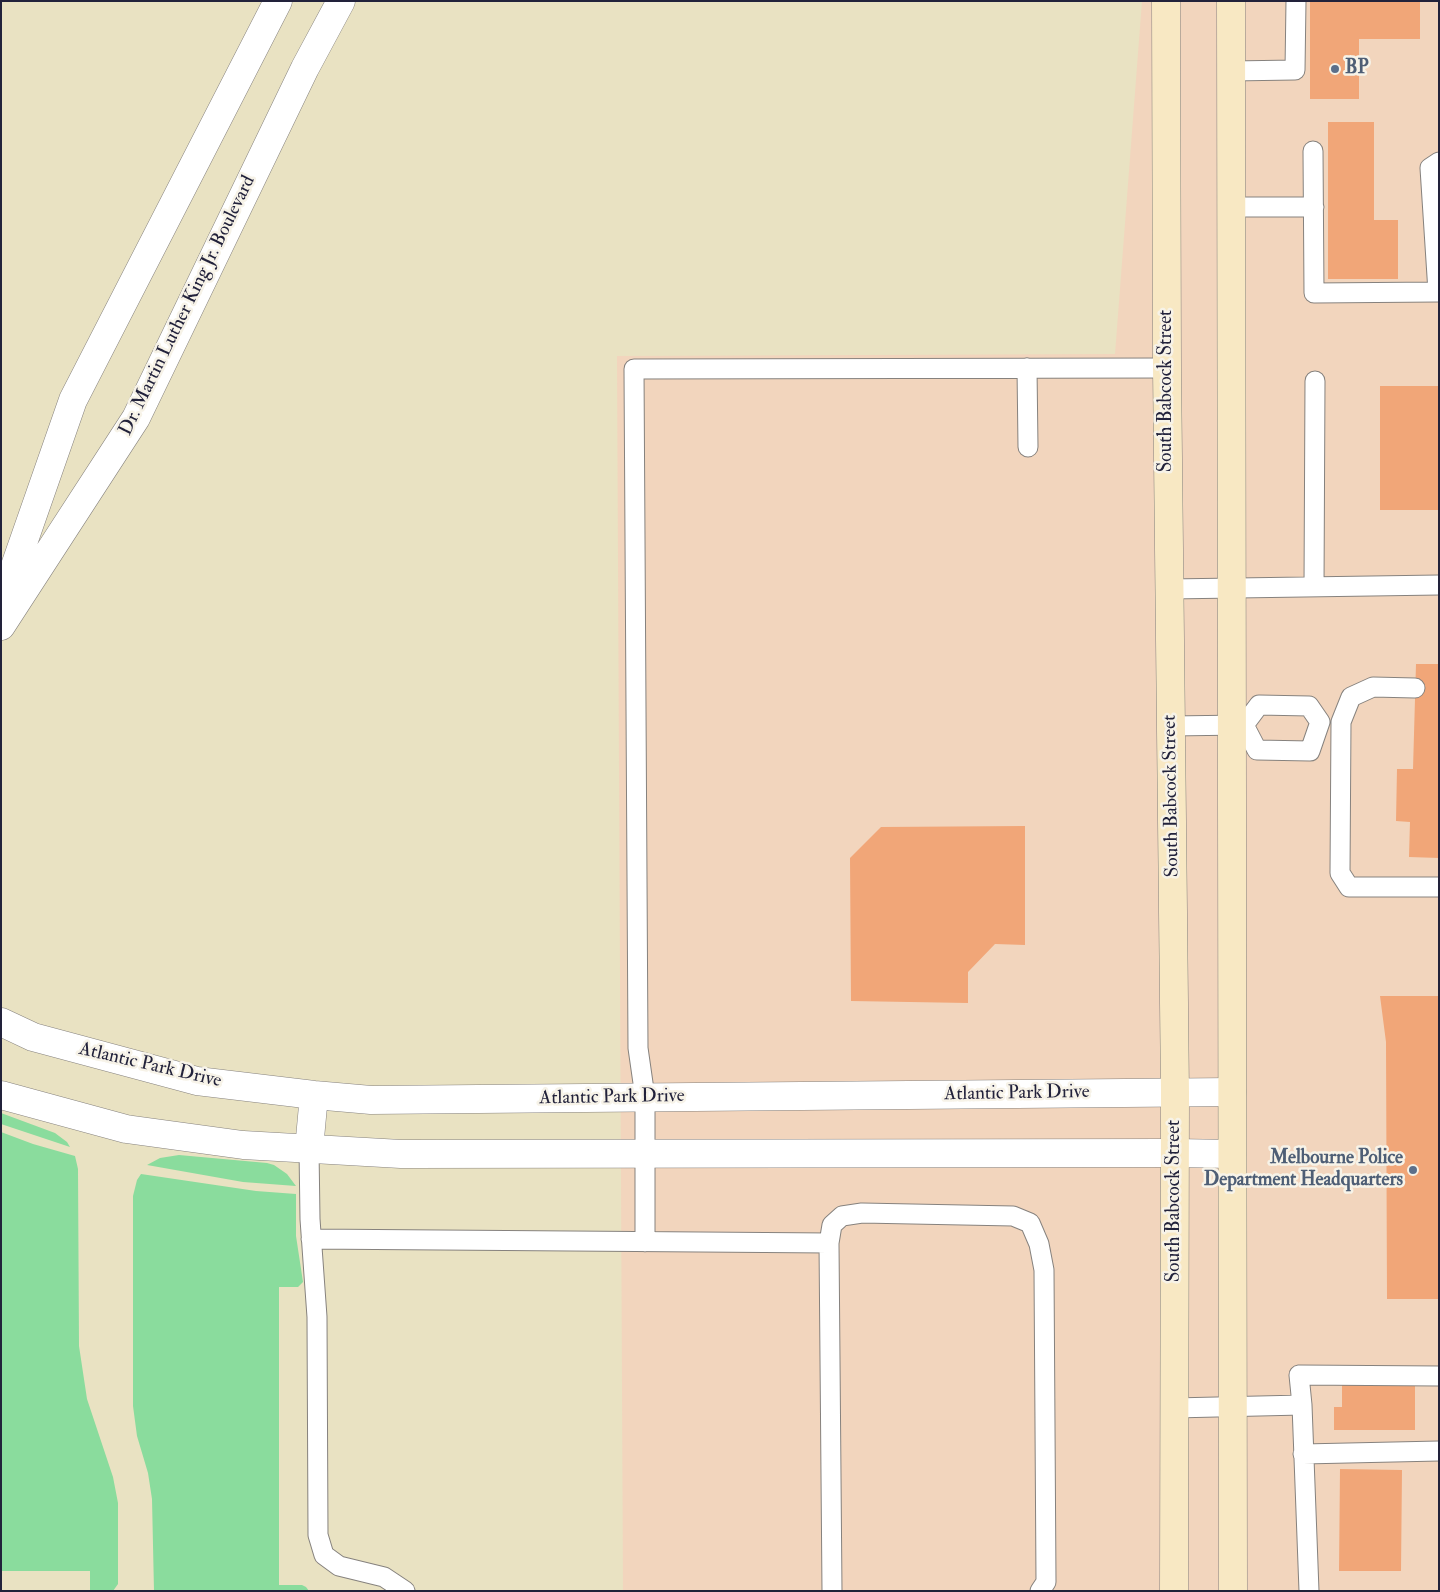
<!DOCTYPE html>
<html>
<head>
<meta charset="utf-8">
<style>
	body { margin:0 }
	#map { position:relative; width:1440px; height:1592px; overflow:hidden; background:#e9e2c2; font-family:"IM FELL Double Pica",serif }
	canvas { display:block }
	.frame { position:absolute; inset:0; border:2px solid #22223b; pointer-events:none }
</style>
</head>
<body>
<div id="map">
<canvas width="1440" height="1592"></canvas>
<div class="frame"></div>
</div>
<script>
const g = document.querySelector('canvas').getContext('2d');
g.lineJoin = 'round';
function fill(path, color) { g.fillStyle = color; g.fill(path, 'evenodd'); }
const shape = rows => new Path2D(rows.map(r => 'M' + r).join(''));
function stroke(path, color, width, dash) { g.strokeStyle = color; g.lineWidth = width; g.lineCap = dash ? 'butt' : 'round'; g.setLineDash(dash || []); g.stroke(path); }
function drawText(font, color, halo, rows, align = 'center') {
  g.font = font + ' "IM FELL Double Pica",serif'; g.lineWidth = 5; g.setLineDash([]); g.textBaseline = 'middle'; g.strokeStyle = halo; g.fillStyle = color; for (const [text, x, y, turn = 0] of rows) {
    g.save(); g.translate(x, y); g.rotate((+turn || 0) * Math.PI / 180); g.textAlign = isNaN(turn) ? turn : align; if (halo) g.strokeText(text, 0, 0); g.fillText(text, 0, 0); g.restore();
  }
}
const built = shape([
	[1142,1,1439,1,1439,1591,623,1591,617,356,1115,354]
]);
const green = shape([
	[1,1113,55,1133,67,1142,70,1147,1,1124],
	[1,1132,33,1144,75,1156,78,1169,79,1346,87,1399,113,1477,118,1503,118,1584,113,1591,90,1591,90,1571,1,1571],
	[179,1155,267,1163,274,1165,287,1174,296,1186,243,1182,147,1165,160,1158],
	[141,1174,256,1191,296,1194,296,1236,303,1282,298,1287,279,1287,279,1585,302,1585,306,1587,309,1591,154,1591,152,1499,148,1473,137,1436,133,1406,133,1196,137,1180]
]);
const building = shape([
	[1310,1,1420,1,1420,39,1359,39,1359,99,1310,99],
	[1328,122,1374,122,1374,220,1398,220,1398,279,1328,279],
	[1380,386,1439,386,1439,510,1380,510],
	[1416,664,1439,664,1439,858,1409,857,1410,822,1396,821,1397,769,1413,769],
	[1025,826,1025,945,995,944,968,972,968,1003,851,1001,850,858,881,827],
	[1380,996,1439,996,1439,1299,1387,1299,1386,1042],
	[1342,1385,1415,1385,1415,1430,1334,1430,1334,1407,1342,1407],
	[1340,1469,1402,1470,1401,1571,1339,1571]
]);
const service = shape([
	[1231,71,1295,70,1296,1],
	[1313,151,1314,293,1438,292,1430,168,1439,162],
	[1231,207,1314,207],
	[1027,368,1028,447],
	[1314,587,1315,381],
	[1169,589,1439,585],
	[1415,688,1373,687,1351,697,1341,722,1340,873,1349,887,1439,887],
	[1244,725,1257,750,1310,751,1320,722],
	[1244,725,1259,705,1309,706,1320,722],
	[1171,726,1243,725],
	[309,1149,310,1219,317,1317,318,1535,324,1555,339,1566,384,1577,405,1591],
	[311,1239,829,1243],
	[645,1242,645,1097,638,1048,634,369,1167,368],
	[1302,1405,1299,1375,1439,1376],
	[1174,1408,1302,1405,1309,1591],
	[1303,1454,1439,1451],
	[832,1591,829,1243,832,1225,842,1216,862,1213,1013,1216,1030,1223,1039,1244,1044,1270,1046,1582,1040,1591]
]);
const minor = shape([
	[1,1022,33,1037,197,1081,314,1095,371,1100,1232,1092],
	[1,1095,126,1129,243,1145,401,1154,1175,1153,1232,1154],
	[309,1149,314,1095]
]);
const tertiary = shape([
	[1,606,73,400,278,1],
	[1,626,136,418,305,68,341,1]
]);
const secondary = shape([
	[1166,1,1167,368,1175,1092,1174,1591],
	[1231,1,1233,1591]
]);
const markers = [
	[1335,69,5,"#5c6f8a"],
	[1413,1170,5,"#5c6f8a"]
];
const serviceNames = [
	["BP",1345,69],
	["Melbourne Police",1403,1159,"right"],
	["Department Headquarters",1403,1181,"right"]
];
const streetNames = [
	["Dr. Martin Luther King Jr. Boulevard",188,306,-64],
	["South Babcock Street",1167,391,-90],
	["South Babcock Street",1172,796,-91],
	["Atlantic Park Drive",150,1066,13],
	["Atlantic Park Drive",1017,1094,-1],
	["Atlantic Park Drive",612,1098,-1],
	["South Babcock Street",1175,1201,-90]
];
fill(built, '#f2d5bd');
fill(green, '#8adc9d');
fill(building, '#f1a678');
stroke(service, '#86827e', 21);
stroke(minor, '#86827e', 29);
stroke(tertiary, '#86827e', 29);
stroke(secondary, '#86827e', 29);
stroke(service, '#fff', 19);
stroke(minor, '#fff', 28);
stroke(tertiary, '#fff', 28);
stroke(secondary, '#f8e8c3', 28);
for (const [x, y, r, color] of markers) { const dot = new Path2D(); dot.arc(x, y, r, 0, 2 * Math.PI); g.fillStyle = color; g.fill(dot); stroke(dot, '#f7f3e8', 2); }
drawText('bold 19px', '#4e5e75', '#f7f3e8', serviceNames, 'left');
drawText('19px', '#22223b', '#f7f3e8', streetNames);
</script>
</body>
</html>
